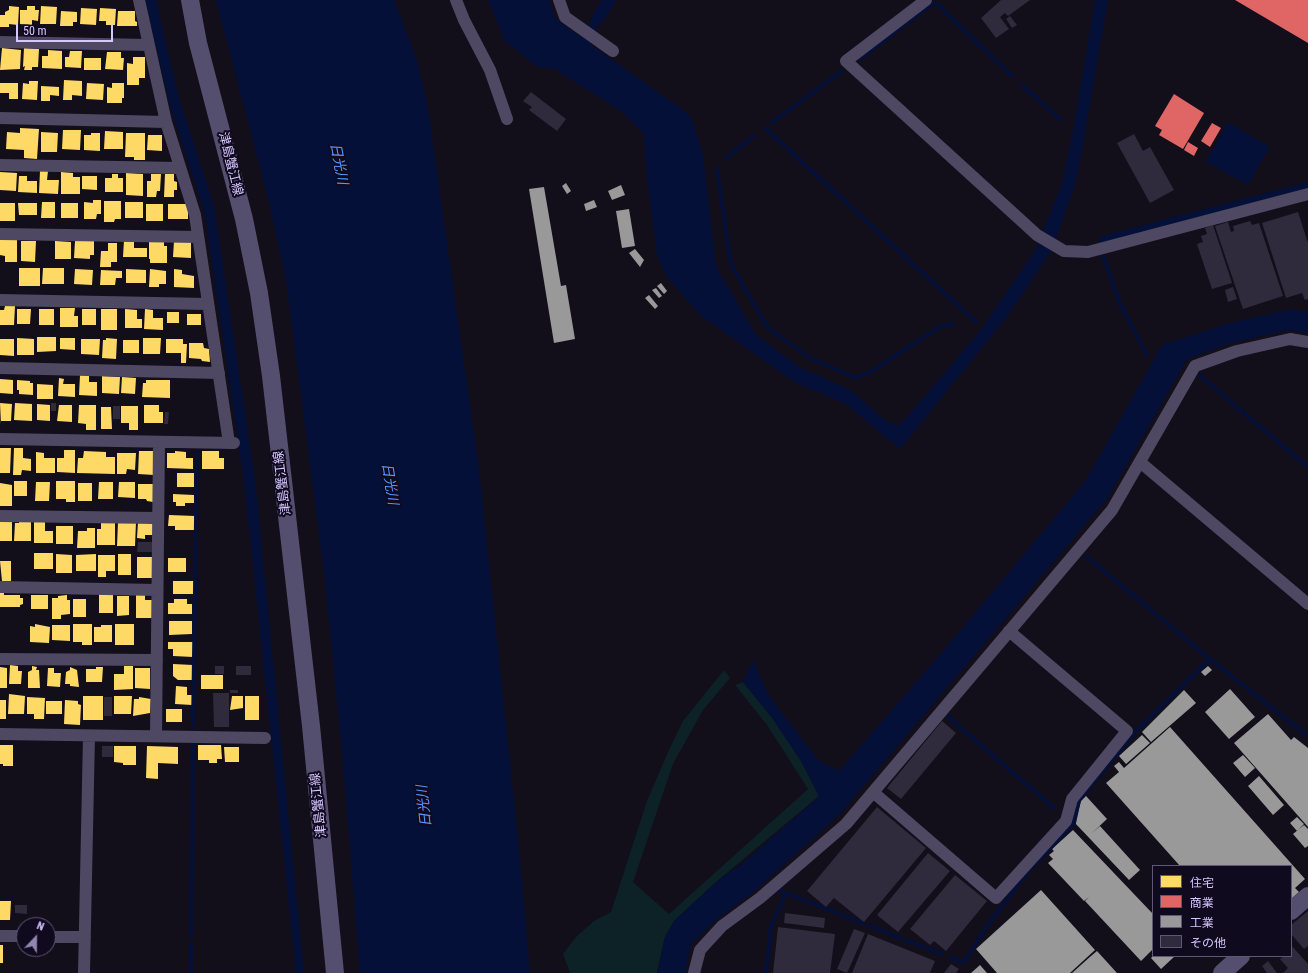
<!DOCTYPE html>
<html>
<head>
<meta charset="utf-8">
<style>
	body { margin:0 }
	#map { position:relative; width:1308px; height:973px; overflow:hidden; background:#120e1a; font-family:"Roboto Condensed","Noto Sans JP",sans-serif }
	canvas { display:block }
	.legend { position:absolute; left:1152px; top:865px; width:140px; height:92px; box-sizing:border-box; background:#100a1e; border:1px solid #5f5678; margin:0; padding:5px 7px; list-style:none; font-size:12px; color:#d6c7ff }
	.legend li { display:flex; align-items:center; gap:8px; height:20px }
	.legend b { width:20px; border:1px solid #5f5678 }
	.north { position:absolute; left:16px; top:917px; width:40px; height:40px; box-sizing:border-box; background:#100a1e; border:1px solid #5f5678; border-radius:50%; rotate:22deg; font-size:11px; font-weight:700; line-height:16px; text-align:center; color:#d6c7ff }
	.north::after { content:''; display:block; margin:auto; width:14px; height:18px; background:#9186af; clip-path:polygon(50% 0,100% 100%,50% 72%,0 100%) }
	.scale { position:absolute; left:16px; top:24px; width:97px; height:18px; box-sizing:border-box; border:2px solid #d6c7ff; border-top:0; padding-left:5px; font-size:12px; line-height:14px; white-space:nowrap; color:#d6c7ff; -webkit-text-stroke:3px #100a1e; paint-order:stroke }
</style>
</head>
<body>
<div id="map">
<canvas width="1308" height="973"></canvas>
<ul class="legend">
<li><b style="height:11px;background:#ffd966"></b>住宅</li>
<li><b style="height:11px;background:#e06666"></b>商業</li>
<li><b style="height:11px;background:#999"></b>工業</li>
<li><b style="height:11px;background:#302a3d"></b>その他</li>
</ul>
<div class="north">N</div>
<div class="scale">50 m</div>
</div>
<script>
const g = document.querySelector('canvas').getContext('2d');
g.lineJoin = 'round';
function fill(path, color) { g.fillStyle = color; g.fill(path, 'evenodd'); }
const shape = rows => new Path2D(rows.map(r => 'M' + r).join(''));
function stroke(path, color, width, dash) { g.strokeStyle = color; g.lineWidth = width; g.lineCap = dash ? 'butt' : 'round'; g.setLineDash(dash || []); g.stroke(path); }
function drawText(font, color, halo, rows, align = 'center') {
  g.font = font + ' "Roboto Condensed","Noto Sans JP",sans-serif'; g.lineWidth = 4; g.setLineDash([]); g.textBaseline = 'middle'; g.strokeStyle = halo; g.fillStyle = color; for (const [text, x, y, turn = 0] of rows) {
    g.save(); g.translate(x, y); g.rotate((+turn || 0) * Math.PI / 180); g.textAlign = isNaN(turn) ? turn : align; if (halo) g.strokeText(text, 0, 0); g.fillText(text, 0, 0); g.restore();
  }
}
const green = shape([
	[724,670,730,678,703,710,673,764,633,882,669,914,808,789,767,725,735,685,743,682,773,719,801,761,819,796,716,882,674,921,665,937,657,973,570,973,563,954,576,937,594,921,611,912,647,801,668,752,683,721]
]);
const water = shape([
	[145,0,156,0,179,98,214,206,255,478,304,973,296,973,244,481,205,214,170,106],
	[216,0,394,0,417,60,428,108,479,469,521,868,530,973,360,973,343,762,325,580,294,341,286,281,268,198],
	[488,0,549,0,555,18,578,35,593,20,591,17,602,0,617,0,601,25,599,24,590,44,685,111,691,117,703,154,716,266,756,335,801,368,851,390,887,422,897,425,901,424,980,331,1034,252,1062,184,1074,126,1095,0,1108,0,1079,167,1074,188,1052,250,1007,317,900,449,846,404,794,382,700,315,667,277,657,256,646,171,644,134,622,112,555,69,537,67,505,41],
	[1228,122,1270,147,1248,185,1206,162],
	[1308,182,1308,188,1104,243,1098,242,1101,236],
	[1291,309,1308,312,1308,333,1290,330,1231,343,1187,359,1107,499,839,815,756,890,716,920,691,944,685,973,657,973,665,937,674,921,716,882,748,859,819,796,801,761,773,719,743,682,753,660,767,693,802,739,819,761,839,771,943,651,1086,480,1162,345,1226,324]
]);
const homes = shape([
	[9,6,19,7,18,25,9,24,9,27,0,27,0,15,5,15,5,12,9,10],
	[27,6,35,6,35,10,39,10,38,21,32,20,32,25,20,24,20,10,27,10],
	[41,6,57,7,56,24,40,24],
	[81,8,97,9,96,25,80,24],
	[100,8,116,9,115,25,106,25,106,21,99,21],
	[61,11,77,12,77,22,73,22,73,26,60,26],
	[118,11,135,11,135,21,137,22,137,26,117,26],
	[2,48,21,50,20,69,0,70],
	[24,48,39,49,38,67,32,67,32,70,24,70,25,66,23,67],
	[48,50,62,51,62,69,42,68,42,56,48,56],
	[70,51,82,51,81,68,65,67,65,57,69,57],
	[107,52,121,52,121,58,124,58,123,70,105,69],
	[133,57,145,57,145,78,139,78,139,85,127,85,127,63,133,64],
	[84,58,101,58,101,70,84,70],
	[64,80,82,81,82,96,72,95,72,100,63,100],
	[29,81,38,81,37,100,22,99,23,83,29,84],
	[0,83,18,83,18,99,9,99,9,93,0,93],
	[87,83,104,84,103,100,86,99],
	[112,83,124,83,124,98,122,98,122,103,107,103,107,87,112,88],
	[41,86,59,87,59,96,50,95,50,101,41,101],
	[20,128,39,129,37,159,24,158,24,150,6,149,7,132,20,133],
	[63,130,81,130,80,150,62,149],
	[105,131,123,132,123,149,104,149],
	[41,132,58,133,57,152,41,152],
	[91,133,100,133,100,151,84,150,84,135,91,135],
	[126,133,145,133,145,160,134,160,134,157,125,157],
	[148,135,162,135,162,151,147,150],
	[40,171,48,171,47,180,59,180,58,194,39,193],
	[0,172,17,173,16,191,0,190],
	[61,172,73,173,73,177,80,177,80,194,61,194],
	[126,173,143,174,143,196,126,195],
	[112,174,118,174,118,178,123,178,123,192,105,192,105,178,112,178],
	[151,174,161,174,160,191,157,191,156,197,147,197,147,181,151,181],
	[165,174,174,174,174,181,177,182,177,190,174,190,174,197,164,197],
	[19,176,27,176,27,181,37,181,37,193,18,192],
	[82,176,97,176,97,190,82,189],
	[93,200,101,200,101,214,97,214,96,219,84,219,84,202,93,203],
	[104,201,121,201,121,219,115,219,114,222,104,222],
	[42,202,55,202,55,218,41,218],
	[125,202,143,202,143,218,125,218],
	[0,203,15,203,15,221,0,221],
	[18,203,37,203,37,215,19,215],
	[61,203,78,203,78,218,61,218],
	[146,204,163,204,163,221,146,221],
	[168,204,188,204,188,219,168,219],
	[0,240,17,240,17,262,5,262,5,256,0,255],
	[124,240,134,241,134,248,147,248,147,257,123,257],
	[149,240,164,242,164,246,167,246,167,263,150,263,150,259,149,259],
	[21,241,36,241,35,262,21,261],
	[55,241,71,242,71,259,55,259],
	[75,241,94,241,94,255,90,255,90,259,74,258],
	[174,241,191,242,191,258,173,257],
	[108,243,117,243,117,262,111,262,111,267,100,267,101,251,108,251],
	[19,268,40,268,40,286,19,286],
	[43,268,64,268,64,284,42,284],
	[75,269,93,270,92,285,74,284],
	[126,269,146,270,146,283,126,283],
	[150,269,166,271,166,284,159,284,159,287,149,287],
	[174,269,182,270,182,274,194,276,194,288,174,287],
	[101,270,122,271,122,278,116,278,115,285,100,285],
	[5,306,15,306,14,325,0,325,0,310,4,310],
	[60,308,75,308,74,316,78,316,78,327,60,327],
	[17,309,31,309,30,324,17,324],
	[39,309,54,309,54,325,39,325],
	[82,309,96,309,96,325,82,325],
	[101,309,117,309,117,330,101,330],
	[125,309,137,310,137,319,142,319,142,328,125,328],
	[145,309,153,310,153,318,163,318,163,330,144,329],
	[167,312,179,312,179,323,167,323],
	[187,314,201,314,201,325,187,325],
	[37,337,56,337,56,351,37,352],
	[17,338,34,339,34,355,17,355],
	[60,338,75,338,75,350,60,349],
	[106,338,117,339,116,359,102,358,103,340,106,340],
	[143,338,161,338,160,354,143,354],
	[0,339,14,339,14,356,0,355],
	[81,339,100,339,99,355,81,354],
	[166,339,183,339,183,344,187,344,186,363,181,363,181,353,166,353],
	[123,340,139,340,139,353,123,353],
	[189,343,203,343,204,348,209,349,210,362,202,361,201,359,189,358],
	[80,375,89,375,89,382,97,382,97,396,79,395],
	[102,376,120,377,119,394,102,393],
	[122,377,136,378,135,394,121,393],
	[59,378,64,379,63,384,75,384,75,397,58,396],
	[0,379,13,380,13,394,0,393],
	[17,380,30,381,30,383,33,383,33,395,19,394,19,390,17,390],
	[146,380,170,380,170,398,142,397,143,383,146,383],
	[37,384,53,385,53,399,37,399],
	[0,403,12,404,11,421,1,421,1,425],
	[15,403,32,404,32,421,14,420],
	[37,404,50,405,50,421,37,420],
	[59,405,72,405,72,422,57,421],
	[79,405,96,405,96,430,86,430,86,424,78,423],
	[144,405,159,405,159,412,163,412,163,423,144,423],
	[121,406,138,406,138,430,129,430,129,423,121,423],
	[101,407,111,407,112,429,101,429],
	[0,448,11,448,10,473,0,473],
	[14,448,23,448,23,458,31,459,31,471,22,470,21,475,13,475],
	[64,450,75,450,75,473,57,472,57,458,64,458],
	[84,451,106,452,106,457,115,457,115,474,77,473,78,458,83,458],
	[139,451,154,451,154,475,138,474],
	[175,451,186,452,186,458,193,458,193,469,167,468,167,453,175,453],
	[202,451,219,451,219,458,224,458,224,469,202,469],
	[36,452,44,453,44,458,55,458,55,473,36,473],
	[117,453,136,453,135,470,127,469,126,474,117,474],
	[177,473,194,473,194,487,177,487],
	[14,481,27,481,27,496,14,496],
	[56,481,75,481,75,502,66,502,66,499,56,499],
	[36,482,50,482,49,501,35,501],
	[99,482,113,482,113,499,98,499],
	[119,482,135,482,135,498,118,497],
	[0,483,12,485,12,506,0,506],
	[78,483,92,483,92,501,78,501],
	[138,484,153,484,153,502,147,501,146,499,138,499],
	[173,494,194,495,194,503,185,503,185,506,176,506,176,502,173,502],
	[169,515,195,516,194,530,175,530,175,526,168,526],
	[0,520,12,520,12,541,0,541],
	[19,521,31,521,31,541,14,541,15,523,19,523],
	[101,521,115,521,115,545,97,545,97,529,101,529],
	[34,522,45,522,45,531,53,531,53,543,34,543],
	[118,522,136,522,135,546,117,546],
	[138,522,154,524,154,535,145,535,145,539,137,538],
	[56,526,73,526,73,544,56,544],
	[87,528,95,528,95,548,77,548,78,531,87,531],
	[34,553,53,553,53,569,34,569],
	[56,554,72,555,72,573,56,573],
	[96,554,96,571,76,571,76,555],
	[118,554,131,554,131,575,118,575],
	[98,555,115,555,115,571,106,571,106,577,98,577],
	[137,557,152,557,152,578,137,578],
	[168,558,186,558,186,572,168,572],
	[0,561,11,561,11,581,2,581],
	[173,581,195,581,195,594,173,594],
	[0,592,4,592,4,595,20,595,20,598,23,598,23,604,20,605,20,607,0,607],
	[99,594,113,594,113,613,99,613],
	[31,595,48,595,48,609,31,609],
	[67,595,67,600,70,600,70,614,61,615,61,619,52,619,52,598,58,598,58,596],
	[136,595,145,595,145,600,153,600,153,618,136,618],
	[117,596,129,596,129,615,117,616],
	[73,599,86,599,86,617,73,617],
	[174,599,187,599,187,604,192,604,192,614,168,614,168,603,174,603],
	[169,621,192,621,192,634,169,635],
	[35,624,50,627,49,643,30,642,30,626,35,627],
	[73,624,92,624,92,645,82,645,82,642,73,642],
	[115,624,134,624,134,645,115,645],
	[52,625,70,625,70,641,52,640],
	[101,625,112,625,112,642,94,642,94,627,101,627],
	[168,642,193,642,193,657,173,656,173,649,168,649],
	[173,664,193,665,193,680,178,680,173,676],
	[10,665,18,666,18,671,22,671,21,684,9,684],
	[32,666,37,667,36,670,39,670,40,688,28,688,28,672,32,670],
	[124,666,133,666,133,689,114,690,114,674,124,674],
	[0,667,7,668,7,688,0,688],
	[70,667,77,670,79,687,70,686,70,684,65,684,66,672,70,670],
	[96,667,103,667,102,682,86,682,86,669,96,669],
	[48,668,54,668,54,673,61,673,60,687,47,686],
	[135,668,150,668,150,689,135,688],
	[201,675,223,675,223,689,201,689],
	[176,686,187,687,187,695,193,695,192,705,175,704],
	[9,694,25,696,24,714,8,714],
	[83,696,103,696,103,720,83,720],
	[114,696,132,696,131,714,114,714],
	[232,696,243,696,243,708,230,710],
	[245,696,259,696,259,720,245,720],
	[27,697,45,698,44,719,34,719,34,714,27,714],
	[139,697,151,699,150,713,133,716,134,699,139,699],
	[0,700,6,700,6,719,0,719],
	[65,700,78,701,78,704,81,705,80,725,64,724],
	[46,701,62,701,62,714,46,714],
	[166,709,182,709,182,722,166,722],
	[0,745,13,745,13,766,3,766,3,764,0,764],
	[198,745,221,745,222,759,217,759,217,763,209,763,209,760,198,760],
	[114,746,136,746,136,765,123,765,123,763,114,762],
	[147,746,178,747,178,764,158,763,158,779,146,778],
	[224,747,239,747,239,762,225,762],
	[0,901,11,901,10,920,0,920],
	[0,945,3,945,3,963,0,963]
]);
const shops = shape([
	[1235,0,1308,0,1308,43],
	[1174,94,1204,113,1183,149,1159,135,1162,130,1155,126],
	[1212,123,1221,128,1210,147,1201,141],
	[1188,142,1198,148,1194,156,1184,150]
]);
const industry = shape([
	[566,183,571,191,567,194,562,186],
	[621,185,625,195,612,200,608,191],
	[544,187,561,286,566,285,575,339,554,343,529,189],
	[594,200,597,207,586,211,584,204],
	[629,209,635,246,622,248,616,211],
	[635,249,644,260,640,267,629,253],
	[661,283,667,291,664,294,657,286],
	[656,288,662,296,659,298,652,290],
	[649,295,658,306,655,309,645,298],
	[1208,666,1212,670,1205,676,1201,672],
	[1230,689,1255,717,1229,739,1205,712],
	[1184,690,1196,703,1151,742,1142,732],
	[1268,714,1291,740,1294,737,1308,748,1308,827,1234,743],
	[1170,727,1305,879,1295,888,1299,892,1291,899,1291,866,1180,866,1106,783,1119,772,1114,766,1119,762,1124,768],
	[1142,735,1150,743,1126,764,1119,756],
	[1243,755,1255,768,1245,777,1233,763],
	[1259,776,1284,805,1273,815,1248,786],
	[1086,796,1107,819,1091,834,1100,826,1140,870,1129,880,1075,823,1081,801],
	[1297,817,1304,824,1297,831,1290,823],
	[1304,825,1308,829,1308,846,1305,848,1293,834],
	[1073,830,1153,914,1153,949,1141,961,1085,901,1089,897,1084,901,1048,863,1053,859,1049,855,1054,851,1052,849],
	[1041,890,1095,950,1070,973,997,973,976,949],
	[1097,951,1117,973,1072,973,1091,956],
	[1153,956,1175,956,1161,969,1151,958],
	[980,965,987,973,971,973]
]);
const stream = shape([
	[936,3,1012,76],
	[860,59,932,4],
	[1022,85,1061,120],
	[771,123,842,71],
	[765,128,976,322],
	[725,159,754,136],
	[717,169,731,264,767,327,810,358,856,378,872,371,941,326,954,324],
	[1103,256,1119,302,1147,355],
	[1199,375,1308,467],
	[1086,556,1210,659,1308,736],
	[946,715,1054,808],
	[193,727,197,452],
	[778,890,838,913],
	[842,915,864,924],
	[871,926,900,938],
	[191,935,193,745],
	[906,940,943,954],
	[191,943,191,973],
	[951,958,964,962,987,926,1027,873,1074,823,1079,800,1136,731,1210,659],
	[766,973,771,926,786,893]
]);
const building = shape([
	[1001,0,1030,0,1008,16,1005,13,1000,17,1009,29,996,38,981,18],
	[1010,16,1017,25,1012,28,1006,19],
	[531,92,566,119,557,131,529,110,532,107,523,101],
	[1134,134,1143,151,1150,147,1174,190,1150,203,1117,143],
	[1298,212,1308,243,1308,299,1305,300,1302,293,1286,298,1262,223],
	[1250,221,1252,225,1259,223,1283,296,1243,309,1215,226,1228,222,1231,232,1234,231,1233,226],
	[1213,225,1232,283,1212,289,1197,244,1203,242,1201,236,1207,234,1205,228],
	[1233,287,1237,299,1228,302,1225,290],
	[51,403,56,403,56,411,51,411],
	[113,406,120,406,120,419,113,419],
	[165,412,169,412,168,424,164,424],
	[138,542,154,542,154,552,137,552],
	[215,666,224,666,224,674,215,674],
	[236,666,251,666,251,675,236,675],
	[230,690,238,690,238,693,230,693],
	[213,693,229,693,229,727,214,727],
	[104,697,112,697,112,716,104,716],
	[942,721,956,733,901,799,887,788],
	[102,746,113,746,113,757,102,757],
	[877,807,926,848,864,922,834,898,826,907,807,891],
	[928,853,950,871,898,932,877,915],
	[955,875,987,901,946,951,934,941,930,945,910,929],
	[15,905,27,905,27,914,15,913],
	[1308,911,1308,946,1304,949,1291,934,1291,925],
	[785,913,825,918,824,928,784,923],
	[29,918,41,918,41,925,30,925],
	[778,927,835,934,830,973,773,973],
	[854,929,865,933,847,973,837,969],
	[868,934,935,961,930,973,852,973],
	[1291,945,1308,964,1308,973,1283,973,1288,968,1280,959,1284,956,1291,956],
	[1268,961,1277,973,1267,973,1262,966],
	[951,964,959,969,956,973,944,973]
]);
const street = shape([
	[139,0,166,122,195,215,229,443],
	[456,0,464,20,490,70,507,119],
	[559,0,565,17,613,51],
	[926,0,846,61,1037,235,1064,251,1088,252,1308,194],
	[0,42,148,45],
	[0,118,166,122],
	[0,165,180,168],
	[0,234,198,237],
	[0,300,208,304],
	[0,368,219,373],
	[0,439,234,443],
	[1140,462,1308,604],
	[0,516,158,518],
	[0,587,157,590],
	[0,659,157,660],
	[0,734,265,738],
	[156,736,159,442],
	[873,792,996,898,1066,821,1072,799,1127,731,1009,631],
	[0,936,24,936],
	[48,937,85,937],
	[84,973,89,736],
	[694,973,700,950,722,926,760,898,846,824,1112,510,1195,366,1237,351,1290,339,1308,342]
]);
const secondary = shape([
	[190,0,198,43,244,219,259,293,271,376,311,726,335,973],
	[1291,911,1308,896],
	[1222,973,1241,956]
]);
const streetNames = [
	["津島蟹江線",230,164,76],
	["津島蟹江線",283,483,-97],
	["津島蟹江線",319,805,-96]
];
const waterNames = [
	["日光川",338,164,79],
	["日光川",389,484,81],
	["日光川",425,806,-96]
];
fill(green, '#0d2226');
fill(water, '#051039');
fill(homes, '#ffd966');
fill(shops, '#e06666');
fill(industry, '#999');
stroke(stream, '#051039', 4);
fill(building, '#302a3d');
stroke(street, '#4e4863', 12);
stroke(secondary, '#544f6e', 18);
drawText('13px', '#d6c7ff', '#100a1e', streetNames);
drawText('italic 14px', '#5596ff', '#100a1e', waterNames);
</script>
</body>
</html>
